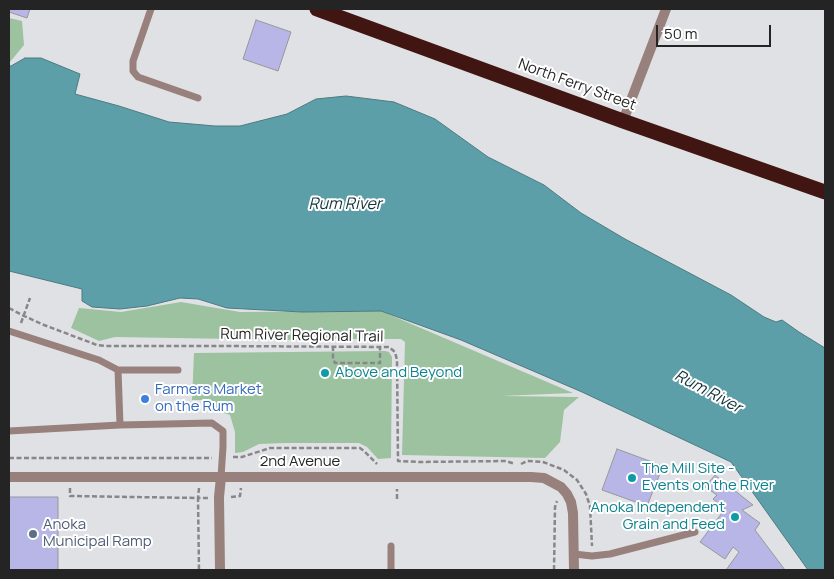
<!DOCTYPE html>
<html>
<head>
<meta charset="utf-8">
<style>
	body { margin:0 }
	#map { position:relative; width:834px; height:579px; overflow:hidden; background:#e0e1e4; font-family:Manrope,sans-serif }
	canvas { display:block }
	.frame { position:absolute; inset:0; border:10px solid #242425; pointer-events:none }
	.scale { position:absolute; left:656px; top:25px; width:115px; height:22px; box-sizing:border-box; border:2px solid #242425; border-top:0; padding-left:6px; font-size:15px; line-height:18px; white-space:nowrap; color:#242425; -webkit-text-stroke:4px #fff; paint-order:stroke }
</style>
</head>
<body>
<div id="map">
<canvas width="834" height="579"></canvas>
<div class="frame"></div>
<div class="scale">50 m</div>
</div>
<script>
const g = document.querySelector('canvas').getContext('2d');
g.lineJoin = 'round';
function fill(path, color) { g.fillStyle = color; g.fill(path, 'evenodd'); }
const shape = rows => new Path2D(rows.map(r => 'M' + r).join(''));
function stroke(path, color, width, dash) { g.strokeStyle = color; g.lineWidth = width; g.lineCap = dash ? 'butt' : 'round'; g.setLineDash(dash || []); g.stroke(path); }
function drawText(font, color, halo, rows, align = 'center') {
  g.font = font + ' Manrope,sans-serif'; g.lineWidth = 4; g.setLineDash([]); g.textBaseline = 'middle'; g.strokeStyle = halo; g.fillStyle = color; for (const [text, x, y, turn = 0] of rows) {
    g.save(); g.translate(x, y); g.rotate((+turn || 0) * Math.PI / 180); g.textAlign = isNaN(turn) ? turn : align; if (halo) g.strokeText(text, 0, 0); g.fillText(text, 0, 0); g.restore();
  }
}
const green = shape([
	[9,18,22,21,24,45,10,62,9,62],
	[181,302,240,312,381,311,573,393,501,396,579,397,564,410,560,442,545,458,402,455,405,342,401,339,326,339,326,330,295,331,294,340,115,337,99,341,71,328,79,308,121,312],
	[385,351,389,352,392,357,391,458,378,459,367,447,359,443,285,443,259,444,243,452,235,453,235,432,230,415,213,409,211,400,192,400,194,353]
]);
const water = shape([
	[25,58,41,58,80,74,75,94,119,106,169,122,215,126,240,126,287,114,316,99,346,96,394,102,435,119,488,157,544,185,581,213,625,239,731,295,764,317,776,322,782,320,799,332,825,348,825,570,808,570,731,462,582,392,461,340,381,311,302,312,227,308,198,299,180,298,147,306,120,309,92,307,82,301,82,289,9,271,9,66,11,66,25,58]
]);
const building = shape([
	[9,9,30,9,27,18,9,12,9,9],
	[256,20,291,32,278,71,243,59,256,20],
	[617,449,663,466,647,506,602,490,617,449],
	[715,475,753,505,742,510,760,523,755,530,785,570,726,570,739,552,733,547,725,559,700,542,725,509,713,499,717,495,705,487,715,475],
	[9,497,58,497,58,570,9,570,9,497]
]);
const path = shape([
	[9,308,22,315,44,325,97,345,106,346,219,346,389,347,395,352,397,360,398,461,420,462,506,461,515,464],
	[21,323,30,298],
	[333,346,333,359,335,363,380,363,380,347],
	[233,457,242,457,270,448,360,448,364,451,377,464],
	[9,458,212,458],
	[521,464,527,461,543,462,564,470,577,480,586,494,590,506,592,546],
	[70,488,70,496,198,498,199,570],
	[199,488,198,498,208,498],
	[231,497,240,496,241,488],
	[397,499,397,489],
	[554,570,555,507,557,501]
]);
const lane = shape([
	[151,9,133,61,133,71,138,77,198,98],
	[9,331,99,360,118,370],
	[120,425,118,370,178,370],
	[9,431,120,425,212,423,223,431,223,447,221,477],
	[391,546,391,570],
	[574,554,592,556,610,554,695,532]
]);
const street = shape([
	[623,121,666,9],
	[9,477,531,477,544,478,561,487,567,494,571,502,573,513,574,570],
	[220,570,219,497,221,477]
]);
const highway = shape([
	[317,9,623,121,825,192]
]);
const markers = [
	[325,373,5,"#0f9aa8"],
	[145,399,5,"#3f7fe0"],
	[632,478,5,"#0f9aa8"],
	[735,517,5,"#0f9aa8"],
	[33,534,5,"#5c6f8a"]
];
const streetNames = [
	["North Ferry Street",577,85,20],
	["Rum River Regional Trail",302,336,1],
	["2nd Avenue",300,462]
];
const cultureNames = [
	["Above and Beyond",335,373],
	["The Mill Site -",642,469],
	["Events on the River",642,486],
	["Anoka Independent",725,508,"right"],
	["Grain and Feed",725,525,"right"]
];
const shopNames = [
	["Farmers Market",155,390],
	["on the Rum",155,407]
];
const serviceNames = [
	["Anoka",43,525],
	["Municipal Ramp",43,542]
];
const waterNames = [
	["Rum River",345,205],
	["Rum River",708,392,28]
];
fill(green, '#9cc29f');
fill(water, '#5d9fa9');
stroke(water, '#4c7a81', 1);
fill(building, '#b7b6e7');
stroke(building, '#97979a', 1);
stroke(path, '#878789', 2.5, [5, 2.5]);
stroke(lane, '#98807c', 7);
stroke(street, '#98807c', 10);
stroke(highway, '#411612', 15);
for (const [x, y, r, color] of markers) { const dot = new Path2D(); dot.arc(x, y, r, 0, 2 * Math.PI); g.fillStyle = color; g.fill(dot); stroke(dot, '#fff', 2); }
drawText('15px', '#242425', '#fff', streetNames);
drawText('15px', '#0d838f', '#fff', cultureNames, 'left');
drawText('15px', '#366cbe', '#fff', shopNames, 'left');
drawText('15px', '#4e5e75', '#fff', serviceNames, 'left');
drawText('italic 16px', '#123338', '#fff', waterNames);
</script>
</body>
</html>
